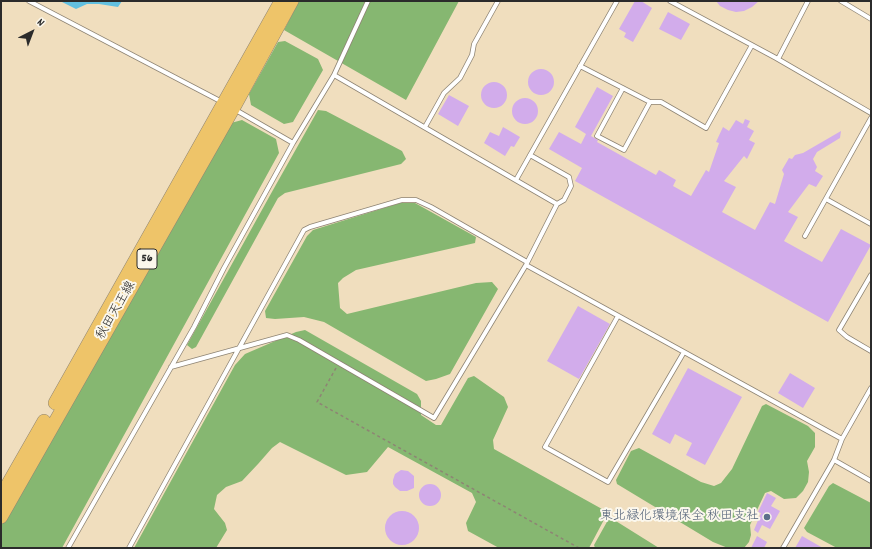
<!DOCTYPE html>
<html>
<head>
<meta charset="utf-8">
<style>
	body { margin:0 }
	#map { position:relative; width:872px; height:549px; overflow:hidden; background:#f0debe; font-family:Dekko,sans-serif }
	canvas { display:block }
	.frame { position:absolute; inset:0; border:2px solid #2b2b2b; pointer-events:none }
	.north { position:absolute; left:12px; top:12px; width:40px; height:40px; -webkit-text-stroke:3px #fbf7ec; paint-order:stroke; rotate:42deg; font-size:11px; font-weight:700; line-height:16px; text-align:center; color:#2b2b2b }
	.north::after { content:''; display:block; margin:auto; width:14px; height:18px; background:#2b2b2b; clip-path:polygon(50% 0,100% 100%,50% 72%,0 100%) }
</style>
</head>
<body>
<div id="map">
<canvas width="872" height="549"></canvas>
<div class="frame"></div>
<div class="north">N</div>
</div>
<script>
const g = document.querySelector('canvas').getContext('2d');
g.lineJoin = 'round';
function fill(path, color) { g.fillStyle = color; g.fill(path, 'evenodd'); }
const shape = rows => new Path2D(rows.map(r => 'M' + r).join(''));
function stroke(path, color, width, dash) { g.strokeStyle = color; g.lineWidth = width; g.lineCap = dash ? 'butt' : 'round'; g.setLineDash(dash || []); g.stroke(path); }
function drawText(font, color, halo, rows, align = 'center') {
  g.font = font + ' Dekko,"Klee One",sans-serif'; g.lineWidth = 4; g.setLineDash([]); g.textBaseline = 'middle'; g.strokeStyle = halo; g.fillStyle = color; for (const [text, x, y, turn = 0] of rows) {
    g.save(); g.translate(x, y); g.rotate((+turn || 0) * Math.PI / 180); g.textAlign = isNaN(turn) ? turn : align; if (halo) g.strokeText(text, 0, 0); g.fillText(text, 0, 0); g.restore();
  }
}
const forest = shape([
	[299,1,459,1,406,100,284,30],
	[285,41,318,59,323,70,293,122,284,124,251,105,249,94,278,42],
	[318,110,326,111,402,151,406,159,401,164,285,193,278,198,196,347,192,349,187,345,273,190],
	[242,120,276,139,279,153,62,548,1,548,1,526,231,123],
	[400,203,415,203,476,237,475,243,356,270,343,278,338,283,340,308,347,314,476,283,492,282,498,289,450,374,436,379,426,381,324,322,304,317,275,319,266,318,265,311,307,236,313,230],
	[305,330,417,394,421,401,421,415,436,425,441,425,468,378,474,376,504,397,508,407,493,440,494,449,602,509,607,514,589,548,499,548,468,531,466,523,476,502,472,493,388,447,367,472,346,475,280,442,272,448,258,464,242,481,226,487,217,495,214,509,225,523,227,530,216,548,134,548,235,365,245,354,296,332],
	[766,404,808,426,815,433,815,447,807,461,809,472,808,482,803,491,796,498,784,499,771,491,765,493,750,525,751,535,749,542,744,548,728,548,713,542,617,484,616,480,631,451,639,448,701,482,714,486,721,483,732,469,762,406],
	[833,483,871,503,871,548,837,548,807,532,804,528,829,486],
	[611,518,659,548,595,548,594,545,608,520]
]);
const water = shape([
	[60,1,122,1,118,7,99,4,87,4,76,9]
]);
const building = shape([
	[635,1,641,1,652,8,633,42,624,37,626,33,619,29],
	[716,1,759,1,752,7,744,11,736,12,728,10,720,6],
	[668,12,690,24,681,40,659,29],
	'528 82a13 13 0 1 1 26 0a13 13 0 1 1-26 0Z',
	'481 95a13 13 0 1 1 26 0a13 13 0 1 1-26 0Z',
	[597,87,613,96,591,136,598,140,597,142,656,175,659,170,676,180,673,186,691,196,706,170,709,172,719,143,716,142,723,127,729,131,736,120,743,124,745,119,750,121,747,127,754,131,749,140,755,143,747,159,744,156,724,181,736,187,722,212,755,230,770,202,775,204,784,174,782,170,789,158,792,159,795,155,803,153,841,131,840,138,817,152,813,159,817,167,815,171,823,176,816,187,809,184,788,212,798,217,784,241,822,262,841,229,871,245,828,322,575,181,582,168,549,149,559,132,581,144,586,134,575,127],
	[449,95,469,106,458,126,438,114],
	'512 111a13 13 0 1 1 26 0a13 13 0 1 1-26 0Z',
	[503,127,520,137,514,147,511,146,505,156,484,143,490,132,499,136],
	[578,306,610,324,579,379,547,361],
	[688,368,742,397,705,465,686,455,692,443,675,434,670,444,652,434],
	[790,373,815,388,803,408,778,393],
	[401,470,408,471,414,476,414,488,407,491,400,491,395,487,393,484,393,480,395,474],
	'419 495a11 11 0 1 1 22 0a11 11 0 1 1-22 0Z',
	[767,493,776,498,771,506,780,511,770,529,762,525,758,533,754,530,761,513,758,512],
	'385 528a17 17 0 1 1 34 0a17 17 0 1 1-34 0Z',
	[757,536,767,542,764,548,751,548],
	[802,536,823,548,795,548]
]);
const path = shape([
	[336,368,317,402,579,548]
]);
const lane = shape([
	[29,1,222,102],
	[670,1,776,58,871,113],
	[841,1,871,19],
	[778,59,808,1],
	[580,66,650,102,661,102,706,128,752,45],
	[623,88,597,136,624,150,650,102],
	[234,109,293,143],
	[425,127,444,93,460,78,472,55,474,44,498,1],
	[530,155,569,177,571,186,564,200,557,204],
	[516,180,617,1],
	[826,199,871,224],
	[805,236,871,118],
	[526,265,842,439],
	[871,275,839,330,847,337,871,351],
	[618,316,545,447,608,482,684,352],
	[171,367,287,335,299,340,434,418,526,265,557,204,334,75],
	[834,460,871,481],
	[68,548,194,327,224,268,293,143,334,75,368,1],
	[129,548,304,230,310,227,402,200,416,200,431,207,527,262],
	[783,548,834,460,842,439,871,388]
]);
const primary = shape([
	[55,403,281,1],
	[1,496,44,421],
	[1,517,233,109,292,1]
]);
const markers = [
	[767,517,4,"#5c6f8a"]
];
const shields = [
	[147,259,20]
];
const shieldNames = [
	["56",147,259]
];
const streetNames = [
	["秋田天王線",117,311,-60]
];
const serviceNames = [
	["東北緑化環境保全 秋田支社",759,517]
];
fill(forest, '#86b771');
fill(water, '#62c0e0');
fill(building, '#d2aceb');
stroke(lane, '#8e8474', 5.5);
stroke(primary, '#8e8474', 14);
stroke(path, '#8e8474', 1.5, [3, 3]);
stroke(lane, '#fff', 4);
stroke(primary, '#eec469', 13);
for (const [x, y, r, color] of markers) { const dot = new Path2D(); dot.arc(x, y, r, 0, 2 * Math.PI); g.fillStyle = color; g.fill(dot); stroke(dot, '#fbf7ec', 1.5); }
for (const [x, y, w] of shields) { const box = new Path2D(); box.roundRect(x - w / 2, y - 10, w, 20, 3); g.fillStyle = '#fbf7ec'; g.fill(box); stroke(box, '#2b2b2b', 1); }
drawText('bold 12px', '#2b2b2b', null, shieldNames);
drawText('13px', '#2b2b2b', '#fbf7ec', streetNames);
drawText('13px', '#4e5e75', '#fbf7ec', serviceNames, 'right');
</script>
</body>
</html>
